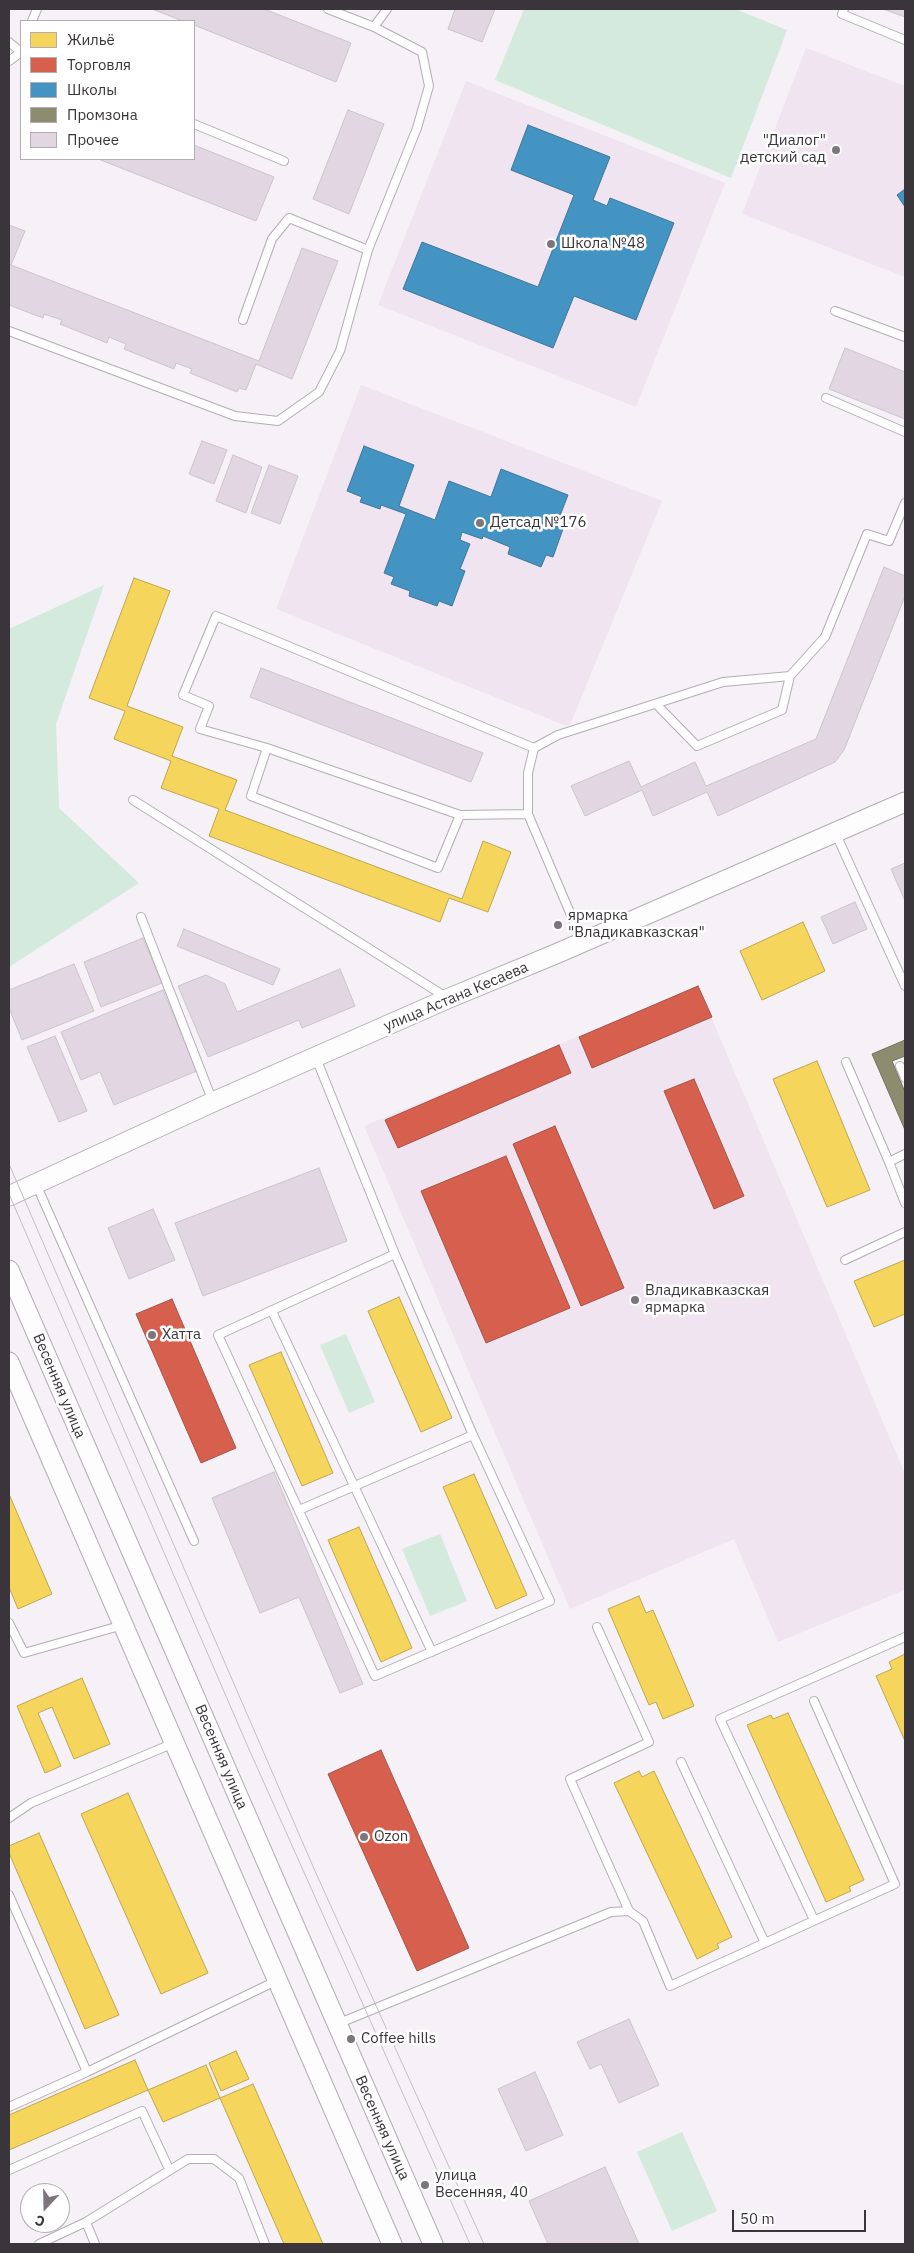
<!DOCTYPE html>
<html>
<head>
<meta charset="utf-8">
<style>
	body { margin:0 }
	#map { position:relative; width:914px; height:2253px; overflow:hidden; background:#f6f0f7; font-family:"IBM Plex Sans",sans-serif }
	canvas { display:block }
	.frame { position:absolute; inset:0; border:10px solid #3a353a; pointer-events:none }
	.legend { position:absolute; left:20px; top:20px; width:175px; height:140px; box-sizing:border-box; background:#fff; border:1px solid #b0aeb0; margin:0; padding:6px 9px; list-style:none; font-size:15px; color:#3a353a }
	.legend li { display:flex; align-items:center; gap:10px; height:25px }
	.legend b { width:25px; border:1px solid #b0aeb0 }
	.north { position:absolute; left:20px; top:2183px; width:50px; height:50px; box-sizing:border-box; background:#fff; border:1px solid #b0aeb0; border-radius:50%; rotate:201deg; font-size:14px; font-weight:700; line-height:20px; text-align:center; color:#3a353a }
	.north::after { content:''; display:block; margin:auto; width:18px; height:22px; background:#7c767c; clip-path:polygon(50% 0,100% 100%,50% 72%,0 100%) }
	.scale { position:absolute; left:732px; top:2210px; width:134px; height:22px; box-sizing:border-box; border:2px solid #3a353a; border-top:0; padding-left:6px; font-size:15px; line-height:18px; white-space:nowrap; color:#3a353a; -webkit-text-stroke:4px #fff; paint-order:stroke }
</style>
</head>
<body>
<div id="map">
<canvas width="914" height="2253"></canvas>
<div class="frame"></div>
<ul class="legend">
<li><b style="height:14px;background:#f6d55c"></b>Жильё</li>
<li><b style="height:14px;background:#d6604d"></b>Торговля</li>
<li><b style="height:14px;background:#4393c3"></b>Школы</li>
<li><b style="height:14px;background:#8c8c6e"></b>Промзона</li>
<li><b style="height:14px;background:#e1d6e2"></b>Прочее</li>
</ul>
<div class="north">С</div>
<div class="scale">50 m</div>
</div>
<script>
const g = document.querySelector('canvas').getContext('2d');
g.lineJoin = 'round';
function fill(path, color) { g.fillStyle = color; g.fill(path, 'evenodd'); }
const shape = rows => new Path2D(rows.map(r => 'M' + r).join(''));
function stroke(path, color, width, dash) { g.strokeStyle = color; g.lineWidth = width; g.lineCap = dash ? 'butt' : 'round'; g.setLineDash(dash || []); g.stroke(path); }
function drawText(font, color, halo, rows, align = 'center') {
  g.font = font + ' "IBM Plex Sans",sans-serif'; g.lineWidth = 5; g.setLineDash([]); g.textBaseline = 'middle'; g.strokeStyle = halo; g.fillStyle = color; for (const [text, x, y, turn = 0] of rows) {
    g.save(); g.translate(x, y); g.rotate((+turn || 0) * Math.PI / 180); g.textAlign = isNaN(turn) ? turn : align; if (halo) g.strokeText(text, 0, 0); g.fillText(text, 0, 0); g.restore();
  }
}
const built = shape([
	[806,48,905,86,905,277,742,214],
	[466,81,725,183,636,407,378,305],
	[361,385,662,501,570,725,564,725,276,609],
	[698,986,905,1474,905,1590,778,1642,734,1539,570,1609,364,1126]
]);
const green = shape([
	[524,9,735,9,787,30,731,178,495,80],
	[104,585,56,724,59,808,139,883,9,967,9,629],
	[346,1334,375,1402,349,1413,320,1345],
	[440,1534,467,1601,430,1616,402,1549],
	[682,2132,717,2211,672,2231,637,2152]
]);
const homes = shape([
	[134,578,170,591,127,706,183,727,172,756,237,780,225,810,462,899,483,841,511,852,488,912,449,898,440,922,209,836,219,809,161,788,171,761,114,739,125,711,89,698,134,578],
	[803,922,825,971,762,1000,740,951,803,922],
	[817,1061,870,1190,827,1207,773,1079,817,1061],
	[905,1260,905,1314,874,1327,854,1281,905,1260],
	[399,1297,452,1418,421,1432,368,1311,399,1297],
	[281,1352,333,1473,302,1486,249,1365,281,1352],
	[474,1474,527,1595,496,1609,443,1487,474,1474],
	[9,1494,52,1594,18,1609,9,1587,9,1494],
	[359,1527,412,1648,381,1662,328,1540,359,1527],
	[639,1596,646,1613,653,1610,694,1706,663,1719,656,1702,649,1705,608,1609,639,1596],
	[905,1654,905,1741,876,1676,892,1669,889,1662,905,1654],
	[82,1678,110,1744,74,1759,52,1707,38,1713,61,1766,45,1773,17,1706,82,1678],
	[788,1713,864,1880,849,1887,851,1891,826,1902,747,1725,771,1715,773,1719,788,1713],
	[639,1771,642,1777,654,1771,732,1937,717,1944,719,1948,697,1959,614,1783,639,1771],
	[128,1793,208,1973,161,1994,81,1814,128,1793],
	[39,1833,119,2015,85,2029,9,1853,9,1846,39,1833],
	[236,2051,249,2079,221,2091,209,2063,236,2051],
	[135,2060,148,2090,9,2150,9,2115,135,2060],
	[206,2065,220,2098,163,2122,148,2090,206,2065],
	[253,2084,323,2244,284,2244,220,2098,253,2084]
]);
const shops = shape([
	[698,986,712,1017,592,1068,579,1037,698,986],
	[559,1045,571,1073,398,1148,385,1120,559,1045],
	[694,1079,744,1196,714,1209,664,1091,694,1079],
	[555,1126,624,1288,581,1306,513,1144,555,1126],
	[506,1156,570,1308,486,1343,421,1191,506,1156],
	[172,1299,236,1448,201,1463,136,1314,172,1299],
	[381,1750,469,1948,417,1971,328,1774,381,1750]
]);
const schools = shape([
	[528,125,610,157,593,200,607,206,610,198,674,223,636,320,574,296,553,348,403,289,422,242,538,287,574,195,511,170,528,125],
	[905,189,905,207,897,195,905,189],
	[364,446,414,465,399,506,435,520,449,481,491,497,501,469,568,495,556,526,563,529,553,557,546,555,541,567,508,554,510,547,483,536,482,539,462,532,460,540,470,544,460,569,465,571,452,606,439,601,437,606,409,596,410,591,391,584,394,577,384,573,406,514,381,505,380,509,360,502,362,497,347,491,364,446]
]);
const industry = shape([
	[905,1040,905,1056,892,1061,905,1092,905,1130,872,1054,905,1040]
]);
const building = shape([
	[152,9,264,9,351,43,336,82,194,25,194,21,183,21,152,9],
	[455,9,495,9,482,42,448,29,455,9],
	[883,9,905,9,905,17,883,9],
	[348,110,384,124,349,214,313,199,348,110],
	[194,145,274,177,256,221,98,159,194,159,194,145],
	[9,225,25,231,11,265,259,361,302,248,338,261,292,379,256,364,246,390,239,388,237,392,190,373,192,369,176,363,174,369,124,349,126,344,109,337,107,343,60,324,62,320,44,314,43,318,9,305,9,225],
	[845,348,905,372,905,419,829,389,845,348],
	[202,441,227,450,214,484,189,474,202,441],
	[233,455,262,467,246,513,216,501,233,455],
	[269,465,298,476,280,524,251,513,269,465],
	[884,567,905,576,905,596,844,750,835,762,718,816,707,792,653,816,642,790,585,816,571,786,629,761,641,787,695,762,706,786,816,739,884,567],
	[261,668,483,753,471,782,250,697,261,668],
	[905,863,905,901,891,869,905,863],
	[855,902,867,929,833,944,821,917,855,902],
	[184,929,280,969,273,985,177,946,184,929],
	[143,938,162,983,101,1007,84,962,143,938],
	[74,964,94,1011,22,1040,9,1008,9,990,74,964],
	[340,969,355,1006,302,1028,299,1020,208,1057,178,986,206,975,225,984,237,1012,340,969],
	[163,990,197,1071,114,1105,100,1072,81,1080,61,1032,163,990],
	[55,1036,87,1111,59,1122,27,1047,55,1036],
	[319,1168,347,1241,203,1296,175,1223,319,1168],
	[153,1209,175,1260,129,1279,108,1228,153,1209],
	[274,1472,363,1684,340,1693,299,1597,260,1613,212,1498,274,1472],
	[629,2019,659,2085,619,2103,601,2064,590,2069,577,2042,629,2019],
	[535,2072,563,2135,526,2151,498,2089,535,2072],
	[605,2167,639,2244,548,2244,529,2201,605,2167]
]);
const service = shape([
	[328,9,374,27],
	[844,9,842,14,905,40],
	[32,21,37,9],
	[9,42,21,52],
	[9,61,21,52],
	[194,124,284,161],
	[835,311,905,337],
	[243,320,272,239,289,218,368,250],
	[9,331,235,416,278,421,319,392,340,351,368,250,417,128,429,86,422,52,374,27,387,9],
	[826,398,905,432],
	[657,705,697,746,782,710,790,676],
	[267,748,460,815],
	[133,800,446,997],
	[528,814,460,815,438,868,251,796,267,748,200,729,209,706,183,695,216,616,534,748],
	[835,832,905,986],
	[141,917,213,1102],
	[582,941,528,814,528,773,534,748,558,735,723,682,790,676,825,637,867,534,889,541,905,503],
	[316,1058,395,1254,218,1335,375,1676,550,1601,473,1435,395,1254],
	[846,1062,889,1162],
	[900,1066,905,1078],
	[905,1154,889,1162,905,1203],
	[36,1184,194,1541],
	[845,1260,905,1232],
	[272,1311,432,1652],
	[299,1510,473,1435],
	[9,1623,24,1653,123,1625],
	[597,1627,649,1742,570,1779,629,1911],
	[681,1762,765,1943],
	[9,1818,31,1803,174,1743],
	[9,1895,87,2072],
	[814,1920,720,1719,905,1637],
	[337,2024,611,1912,629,1911,643,1921,670,1986,895,1884,814,1701],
	[9,2107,87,2072,278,1980],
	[9,2170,142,2111,169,2169],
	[86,2222,95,2244],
	[39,2244,86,2222,188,2159,214,2159,239,2178,265,2244]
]);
const tertiary = shape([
	[9,1196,213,1102,447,999,558,953,905,802],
	[9,1270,433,2244],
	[9,1362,392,2244]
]);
const tram = shape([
	[9,1164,315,1871,484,2244],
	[9,1194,248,1747,470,2244]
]);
const markers = [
	[836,150,5,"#7c767c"],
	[551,244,5,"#7c767c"],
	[480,523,5,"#7c767c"],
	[558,925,5,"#7c767c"],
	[635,1300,5,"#7c767c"],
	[152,1335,5,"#7c767c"],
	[364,1837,5,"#7c767c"],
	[351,2039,5,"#7c767c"],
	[425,2185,5,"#7c767c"]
];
const poiNames = [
	["\"Диалог\"",826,141,"right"],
	["детский сад",826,158,"right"],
	["Школа №48",561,244],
	["Детсад №176",490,523],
	["ярмарка",568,916],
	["\"Владикавказская\"",568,933],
	["Владикавказская",645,1291],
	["ярмарка",645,1308],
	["Хатта",162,1335],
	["Ozon",374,1837],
	["Coffee hills",361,2039],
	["улица",435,2176],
	["Весенняя, 40",435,2193]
];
const streetNames = [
	["улица Астана Кесаева",456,997,-23],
	["Весенняя улица",59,1386,67],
	["Весенняя улица",221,1757,67],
	["Весенняя улица",382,2128,66]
];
fill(built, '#f0e4f1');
fill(green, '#d3eadd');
fill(homes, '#f6d55c');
stroke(homes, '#bea552', 1);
fill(shops, '#d6604d');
stroke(shops, '#a75347', 1);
fill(schools, '#4393c3');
stroke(schools, '#40779a', 1);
fill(industry, '#8c8c6e');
stroke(industry, '#73725e', 1);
fill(building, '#e1d6e2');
stroke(building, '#cac5ca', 1);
stroke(service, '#b2aeb3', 10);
stroke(tertiary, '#b2aeb3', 21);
stroke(service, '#fefdfe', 8);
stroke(tertiary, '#fefdfe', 19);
stroke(tram, '#c1c0c1', 1);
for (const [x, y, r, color] of markers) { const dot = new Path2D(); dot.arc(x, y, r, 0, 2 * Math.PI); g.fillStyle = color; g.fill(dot); stroke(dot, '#fff', 2); }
drawText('15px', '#3a353a', '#fff', poiNames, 'left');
drawText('15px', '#3a353a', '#fff', streetNames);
</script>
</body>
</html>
